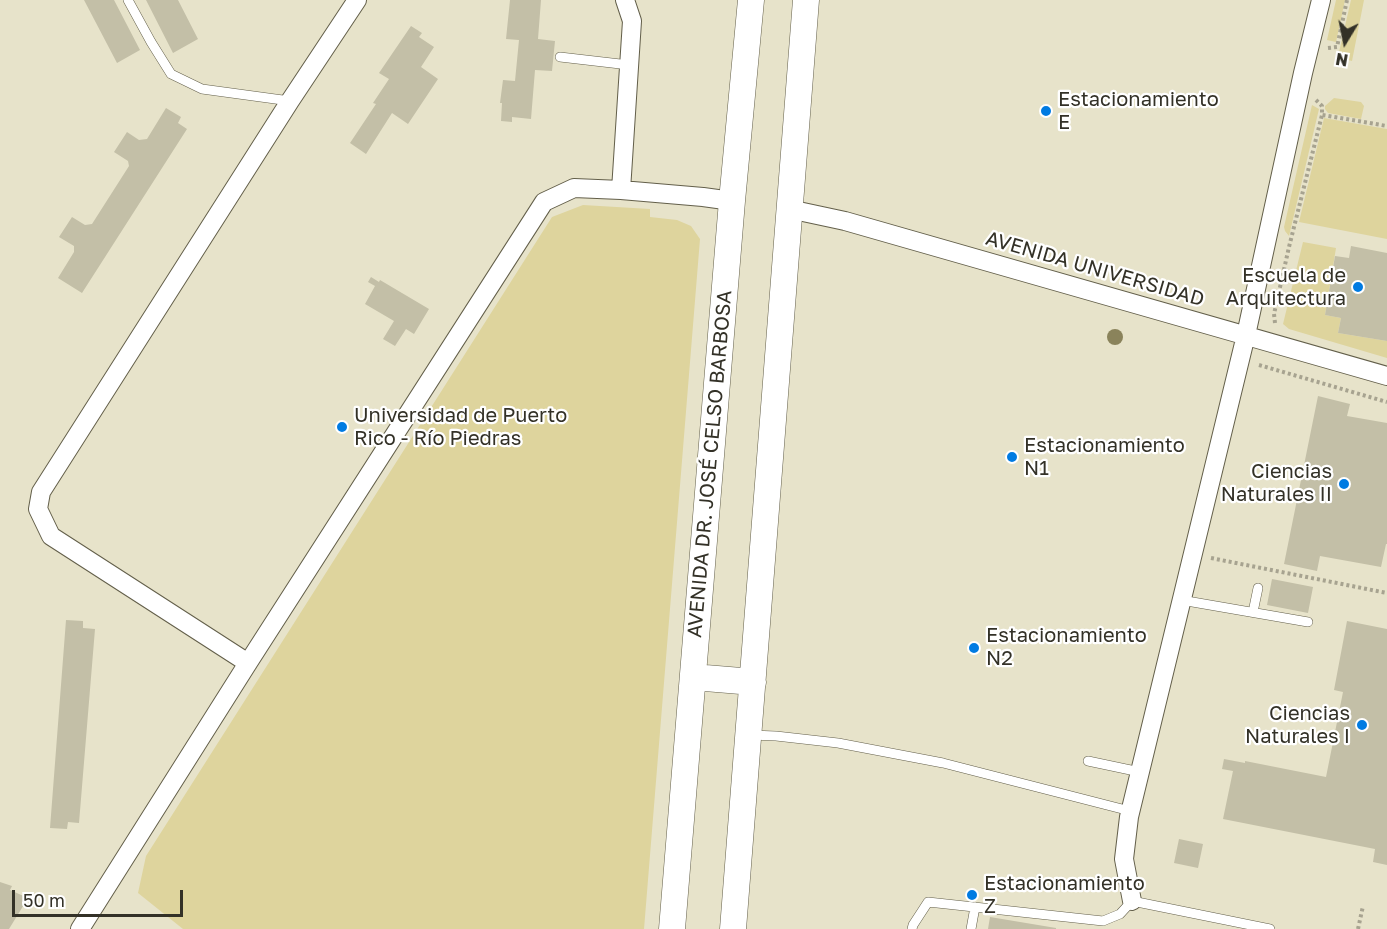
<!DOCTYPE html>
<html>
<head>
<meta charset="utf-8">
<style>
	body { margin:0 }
	#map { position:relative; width:1387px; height:929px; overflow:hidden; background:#e7e3ca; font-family:"Golos Text",sans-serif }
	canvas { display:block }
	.north { position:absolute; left:1315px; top:12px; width:60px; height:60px; -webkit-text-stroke:4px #fff; paint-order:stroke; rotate:190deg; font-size:16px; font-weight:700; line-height:24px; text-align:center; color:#333127 }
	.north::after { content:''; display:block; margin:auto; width:21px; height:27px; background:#333127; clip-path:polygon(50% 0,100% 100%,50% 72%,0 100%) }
	.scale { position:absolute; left:12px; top:890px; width:171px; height:27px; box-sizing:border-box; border:3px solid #333127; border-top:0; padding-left:8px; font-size:18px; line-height:21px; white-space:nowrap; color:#333127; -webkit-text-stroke:4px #fff; paint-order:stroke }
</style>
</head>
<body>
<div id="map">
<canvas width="1387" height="929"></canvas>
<div class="north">N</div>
<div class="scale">50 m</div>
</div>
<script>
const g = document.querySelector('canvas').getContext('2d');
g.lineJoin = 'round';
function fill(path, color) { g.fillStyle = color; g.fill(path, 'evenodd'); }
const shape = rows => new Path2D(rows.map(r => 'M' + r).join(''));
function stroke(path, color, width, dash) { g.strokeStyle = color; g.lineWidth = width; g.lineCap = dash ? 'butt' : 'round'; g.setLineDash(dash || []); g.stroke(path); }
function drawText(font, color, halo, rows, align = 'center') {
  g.font = font + ' "Golos Text",sans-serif'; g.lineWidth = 4.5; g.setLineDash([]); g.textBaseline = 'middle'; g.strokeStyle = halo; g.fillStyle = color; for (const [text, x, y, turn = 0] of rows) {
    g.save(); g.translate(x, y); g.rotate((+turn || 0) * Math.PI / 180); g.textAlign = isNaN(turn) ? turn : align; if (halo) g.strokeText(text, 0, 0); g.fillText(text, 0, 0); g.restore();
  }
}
const green = shape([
	[1336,0,1345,0,1336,42,1327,40],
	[1351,0,1364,0,1352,61,1344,59,1340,57,1339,52],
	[1334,98,1361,102,1364,106,1361,119,1328,113,1325,109,1325,106],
	[1312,105,1319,109,1289,236,1285,231,1284,227],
	[1324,118,1387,129,1387,239,1299,222],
	[583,205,650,209,650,217,677,220,691,226,700,239,644,929,183,929,138,893,146,856,552,217],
	[1303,242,1336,248,1325,315,1341,318,1338,333,1387,341,1387,358,1289,329,1283,324]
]);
const building = shape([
	[84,0,114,0,140,50,117,63],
	[146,0,178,0,198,39,173,53],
	[510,0,541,0,538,39,555,41,552,71,535,70,531,119,512,117,512,122,501,121,502,103,500,103,503,80,515,81,519,40,506,39],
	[411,26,422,33,419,37,434,47,421,67,438,79,408,124,392,113,366,154,350,143,376,104,373,103,389,79,379,73],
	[166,108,181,117,178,123,187,129,82,293,58,278,74,252,74,246,59,237,72,217,85,225,92,224,129,166,128,161,114,152,127,132,139,140,147,139],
	[1351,246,1387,253,1387,341,1338,333,1341,318,1325,315,1335,256,1349,258],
	[371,277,379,282,380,280,429,309,414,334,406,329,395,346,383,339,394,321,365,304,375,286,368,282],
	[1318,396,1350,404,1347,416,1387,423,1387,544,1386,544,1381,567,1320,556,1317,571,1284,564],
	[1272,579,1313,587,1308,613,1267,605],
	[66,620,83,621,83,628,95,629,79,823,68,822,67,829,50,828],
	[1347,621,1387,629,1387,865,1373,862,1375,849,1223,819,1233,771,1222,769,1224,759,1245,763,1245,761,1326,777,1343,692,1334,690],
	[1179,839,1203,844,1198,868,1174,863],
	[0,882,12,886,10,890,28,898,9,929,0,929],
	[990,917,1056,928,1056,929,988,929]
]);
const path = shape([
	[1328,48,1337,47,1347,0],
	[1316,100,1322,106,1322,115,1387,126],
	[1275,323,1274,314,1289,247,1322,115],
	[1259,365,1387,402],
	[1211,558,1387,593],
	[1358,929,1363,906]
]);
const service = shape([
	[128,0,151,42,171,74,202,89,290,101],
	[560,57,629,65],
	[1181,600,1308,622],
	[1253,612,1258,588],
	[751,735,776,736,838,743,943,763,1130,811],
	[1088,761,1140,772],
	[912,929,913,925,928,902,1103,921,1120,914,1132,901,1270,929],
	[971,929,975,907]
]);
const minor = shape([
	[621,190,632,21,625,0],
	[789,209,845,221,1387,376],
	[248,663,51,536,38,509,41,492,290,101,357,0],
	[1132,901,1124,859,1129,817,1246,335,1303,73,1321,0],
	[80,929,248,663,544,202,574,188,621,190,703,197,732,201]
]);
const secondary = shape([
	[693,677,753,682],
	[672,929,732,201,751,0],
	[733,929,806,0]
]);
const trees = [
	[1115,337]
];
const markers = [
	[1046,111,6,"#007be2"],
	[1358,287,6,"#007be2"],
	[342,427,6,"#007be2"],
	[1012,457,6,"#007be2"],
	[1344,484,6,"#007be2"],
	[974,648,6,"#007be2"],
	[1362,725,6,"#007be2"],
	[972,895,6,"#007be2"]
];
const poiNames = [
	["Estacionamiento",1058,100],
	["E",1058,123],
	["Escuela de",1346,276,"right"],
	["Arquitectura",1346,299,"right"],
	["Universidad de Puerto",354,416],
	["Rico - Río Piedras",354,439],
	["Estacionamiento",1024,446],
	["N1",1024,469],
	["Ciencias",1332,472,"right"],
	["Naturales II",1332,495,"right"],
	["Estacionamiento",986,636],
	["N2",986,659],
	["Ciencias",1350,714,"right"],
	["Naturales I",1350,737,"right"],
	["Estacionamiento",984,884],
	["Z",984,907]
];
const streetNames = [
	["AVENIDA UNIVERSIDAD",1095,269,16],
	["AVENIDA DR. JOSÉ CELSO BARBOSA",710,464,-85]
];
fill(green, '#ded49d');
fill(building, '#c3bfa7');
stroke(service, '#635f4a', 10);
stroke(minor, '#635f4a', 20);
stroke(secondary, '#635f4a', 27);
stroke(path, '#a7a390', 4, [3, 3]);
stroke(service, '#fff', 9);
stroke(minor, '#fff', 18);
stroke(secondary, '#fff', 26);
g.fillStyle = '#8a835b';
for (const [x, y] of trees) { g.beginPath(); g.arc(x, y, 8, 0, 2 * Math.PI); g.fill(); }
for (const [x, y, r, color] of markers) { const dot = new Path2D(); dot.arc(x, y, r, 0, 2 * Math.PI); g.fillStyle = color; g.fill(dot); stroke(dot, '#fff', 2); }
drawText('20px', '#333127', '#fff', poiNames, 'left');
drawText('20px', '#333127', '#fff', streetNames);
</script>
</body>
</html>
